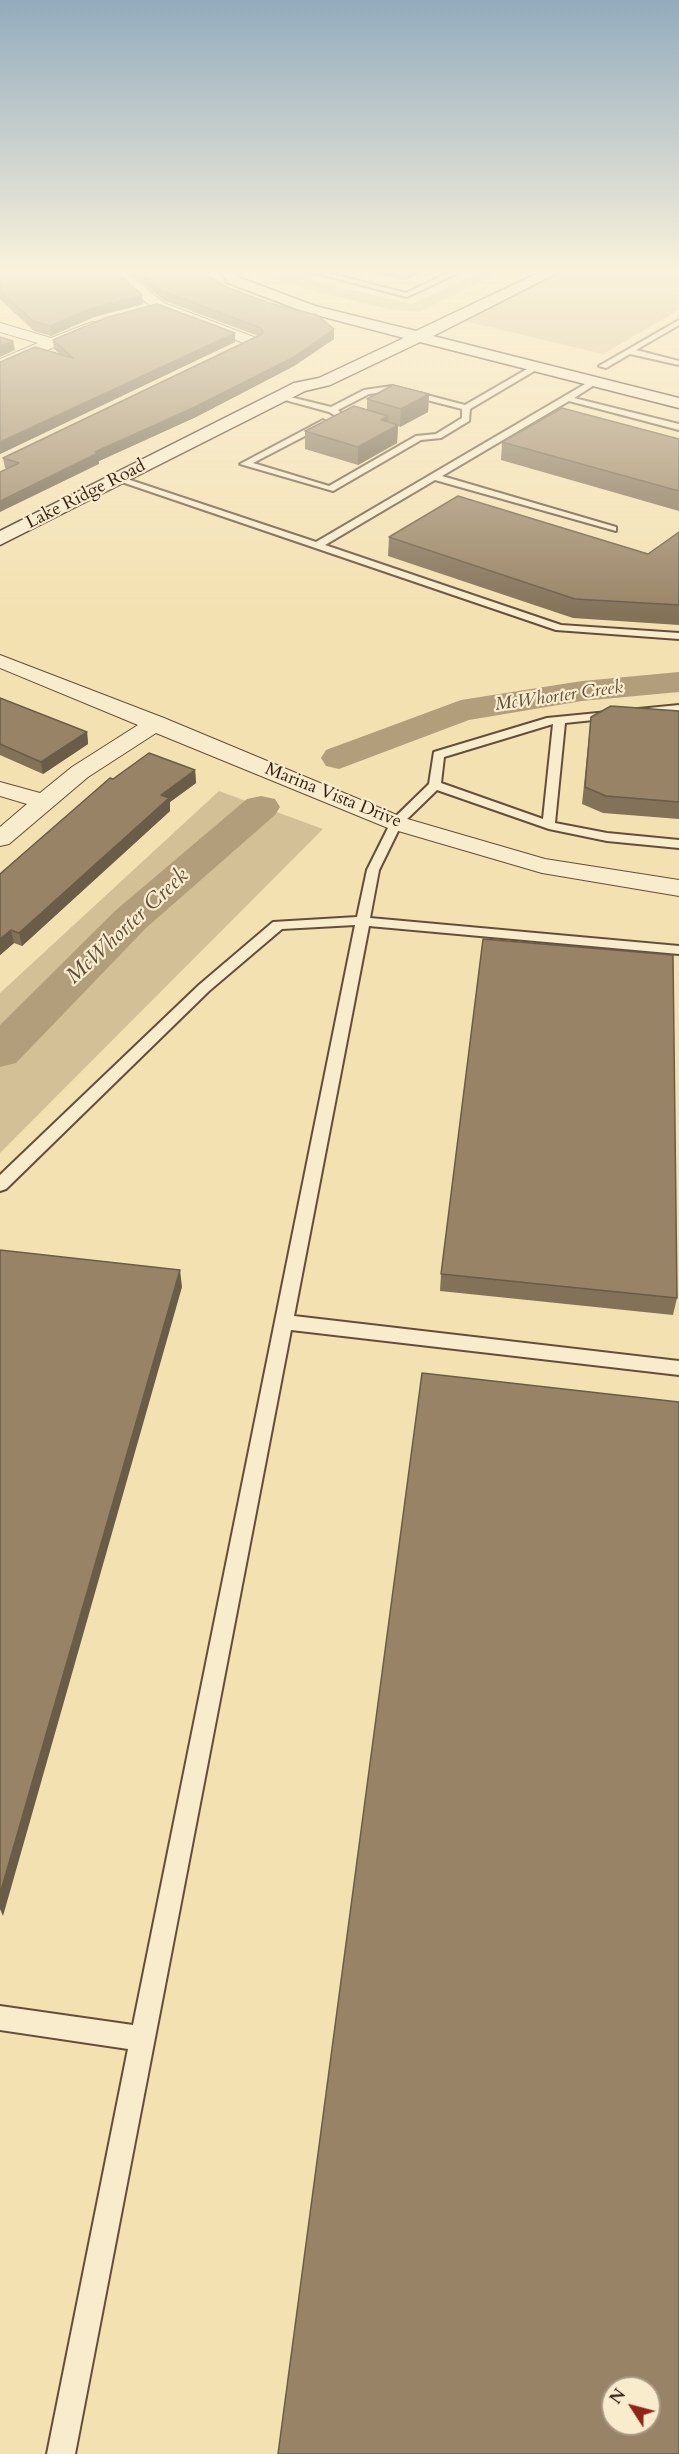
<!DOCTYPE html>
<html>
<head>
<meta charset="utf-8">
<style>
	body { margin:0 }
	#map { position:relative; width:679px; height:2454px; overflow:hidden; background:#f4e1b2; font-family:Cardo,serif }
	canvas { display:block }
	.north { position:absolute; left:601px; top:2376px; width:60px; height:60px; box-sizing:border-box; background:#f8eccd; border:2px solid #aa9983; border-radius:50%; rotate:306deg; font-size:16px; font-weight:700; line-height:24px; text-align:center; color:#341d13 }
	.north::after { content:''; display:block; margin:auto; width:21px; height:27px; background:#8f2418; clip-path:polygon(50% 0,100% 100%,50% 72%,0 100%) }
</style>
</head>
<body>
<div id="map">
<canvas width="679" height="2454"></canvas>
<div class="north">N</div>
</div>
<script>
const g = document.querySelector('canvas').getContext('2d');
g.lineJoin = 'round';
function fill(path, color) { g.fillStyle = color; g.fill(path, 'evenodd'); }
const shape = rows => new Path2D(rows.map(r => 'M' + r).join(''));
function stroke(path, color, width, dash) { g.strokeStyle = color; g.lineWidth = width; g.lineCap = dash ? 'butt' : 'round'; g.setLineDash(dash || []); g.stroke(path); }
function drawText(font, color, halo, rows, align = 'center') {
  g.font = font + ' Cardo,serif'; g.lineWidth = 4.5; g.setLineDash([]); g.textBaseline = 'middle'; g.strokeStyle = halo; g.fillStyle = color; for (const [text, x, y, turn = 0] of rows) {
    g.save(); g.translate(x, y); g.rotate((+turn || 0) * Math.PI / 180); g.textAlign = isNaN(turn) ? turn : align; if (halo) g.strokeText(text, 0, 0); g.fillText(text, 0, 0); g.restore();
  }
}
const green = shape([
	[255,272,301,272,315,277,310,280,412,304,479,272,500,272,419,312,392,310,297,287],
	[562,272,679,272,679,310,603,354,464,321],
	[219,791,323,829,0,1153,0,993]
]);
const river = shape([
	[679,672,679,692,582,701,469,720,339,769,326,766,321,758,326,750,461,700,582,681,679,672],
	[261,796,275,799,280,807,275,815,146,928,16,1063,0,1067,0,1025,116,910,247,799,261,796]
]);
const lane = shape([
	[311,272,324,272,406,293,450,272,460,272,407,297,311,272],
	[679,320,679,325,636,350,679,361,679,365,630,354,606,368,599,366,679,320],
	[534,365,541,367,470,409,469,421,441,438,421,440,333,491,240,464,323,420,327,423,326,425,253,463,329,486,416,436,436,434,462,418,462,409,392,391,369,394,338,410,345,416,341,419,329,412,278,398,278,394,331,407,364,390,392,386,465,405,534,365],
	[592,380,599,382,574,398,679,424,679,430,569,401,442,476,616,527,616,531,435,480,325,545,561,625,679,633,679,639,556,630,113,479,121,477,316,542,592,380],
	[679,705,679,711,565,723,555,823,607,833,679,840,679,848,607,841,549,829,437,790,401,825,379,870,370,918,679,946,679,954,369,926,294,1316,679,1361,679,1375,291,1330,75,2454,47,2454,128,2049,0,2030,0,2006,133,2025,355,925,282,929,209,991,6,1189,0,1191,0,1175,199,985,273,922,357,917,367,870,392,820,429,784,434,752,547,718,679,705],
	[553,724,543,819,441,783,444,757,553,724]
]);
const street = shape([
	[109,272,125,272,164,303,259,339,261,342,259,345,249,345,154,309,109,272],
	[92,322,97,323,99,326,97,329,0,370,0,359,38,343,0,332,0,323,51,338,92,322],
	[0,655,164,718,404,818,545,859,679,880,679,896,542,873,388,828,156,733,88,777,9,844,0,846,0,827,27,804,0,796,0,782,40,793,72,767,138,725,0,668,0,655]
]);
const secondary = shape([
	[221,272,235,272,238,277,315,306,416,331,540,272,559,272,433,336,679,398,679,408,420,342,330,385,305,391,0,545,0,531,294,383,319,378,404,338,305,312,228,283,221,272]
]);
const wall = shape([
	[0,272,143,304,94,317,51,336,34,331,0,299],
	[128,272,200,272,229,288,334,339,294,366,196,417,99,461,99,464,5,468,3,458,258,336,165,301],
	[371,272,422,272,405,280],
	[235,333,235,342,0,454,0,362,60,354,54,349,53,340],
	[429,394,428,412,400,427,398,426,397,443,358,465,305,449,305,431,367,410,367,399],
	[679,439,679,511,501,460,502,442],
	[679,532,679,625,573,618,388,556,389,537,648,554],
	[0,698,87,732,88,744,43,774,0,755],
	[679,711,679,819,603,813,582,804,591,717],
	[195,770,196,783,170,802,170,811,22,946,14,943,0,955,0,874,113,779],
	[441,1274,677,1298,673,1315,440,1291]
]);
const shadedWall = shape([
	[405,272,422,272,405,280],
	[142,295,143,304,94,317,51,336,50,326,93,308],
	[334,329,334,339,294,366,196,417,99,461,99,464,0,512,0,501],
	[235,333,235,342,0,454,0,442],
	[13,341,15,350,0,357,0,346],
	[429,394,428,412,400,427,401,409],
	[388,416,388,430,398,425,397,443,358,465,358,447,381,420],
	[87,732,88,744,43,774,41,762],
	[195,770,196,783,170,802,170,811,22,946,19,933,161,795],
	[11,930,14,943,0,955,0,939],
	[180,1270,182,1287,3,1916,0,1909,0,1894]
]);
const building = shape([
	[0,272,117,272,142,295,93,308,50,326,33,321,0,291,0,272],
	[139,272,200,272,229,288,269,303,317,315,334,329,294,357,195,407,95,452,98,453,0,501,0,472,19,463,3,458,262,334,263,331,259,327,164,292,139,272],
	[157,304,235,333,0,442,0,362,35,347,73,358,53,340,105,318,157,304],
	[0,337,13,341,0,346,0,337],
	[393,385,429,394,401,409,367,399,393,385],
	[354,406,388,416,381,420,398,425,358,447,305,431,354,406],
	[562,408,679,439,679,491,502,442,562,408],
	[458,496,648,554,679,532,679,605,575,599,389,537,458,496],
	[0,698,87,732,41,762,0,744,0,698],
	[611,706,679,711,679,802,606,796,585,787,591,717,611,706],
	[149,753,195,770,161,795,169,798,19,933,11,930,0,939,0,874,110,778,113,779,149,753],
	[483,939,673,955,677,1298,441,1274,483,939],
	[0,1250,180,1270,0,1894,0,1250],
	[422,1373,679,1402,679,2454,278,2454,422,1373],
	[613,2388,649,2388,649,2424,613,2424,613,2388]
]);
const farStreetnames = [
	["Lake Ridge Road",86,495,-27],
	["Marina Vista Drive",333,796,22]
];
const farWaternames = [
	["McWhorter Creek",559,697,-8]
];
const waterNames = [
	["McWhorter Creek",128,927,-43]
];
fill(green, '#d3c097');
fill(river, '#b39e7c');
stroke(lane, '#644e3b', 4);
stroke(street, '#644e3b', 2);
stroke(secondary, '#341d13', 3);
fill(lane, '#f8eccd');
fill(street, '#f8eccd');
fill(secondary, '#f8eccd');
fill(wall, '#837158');
fill(shadedWall, '#6a5c47');
fill(building, '#988366');
stroke(building, '#6a5c47', 1.5);
const sky = g.createLinearGradient(0, 0, 0, 616);
sky.addColorStop(0, '#93abbd');
sky.addColorStop(0.44, '#faf2dc');
sky.addColorStop(1, '#faf2dc00');
g.fillStyle = sky;
g.fillRect(0, 0, 679, 616);
drawText('18px', '#341d13', '#f8eccd', farStreetnames);
drawText('italic 18px', '#604a38', '#f8eccd', farWaternames);
drawText('italic 22px', '#604a38', '#f8eccd', waterNames);
</script>
</body>
</html>
